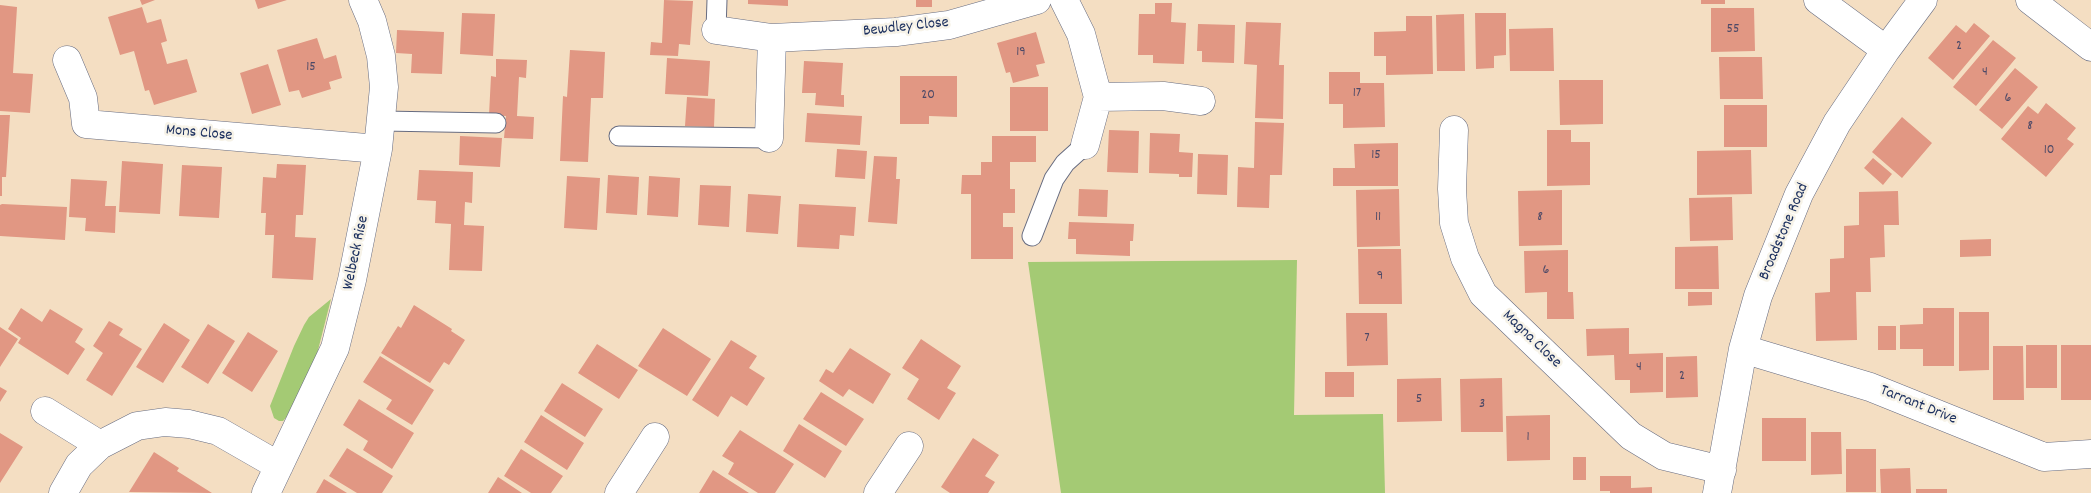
<!DOCTYPE html>
<html>
<head>
<meta charset="utf-8">
<style>
	body { margin:0 }
	canvas { display:block; background:#f4dec2 }
</style>
</head>
<body>
<canvas width="2091" height="493"></canvas>
<script>
const g = document.querySelector('canvas').getContext('2d');
g.lineJoin = 'round';
function fill(path, color) { g.fillStyle = color; g.fill(path, 'evenodd'); }
const shape = rows => new Path2D(rows.map(r => 'M' + r).join(''));
function stroke(path, color, width, dash) { g.strokeStyle = color; g.lineWidth = width; g.lineCap = dash ? 'butt' : 'round'; g.setLineDash(dash || []); g.stroke(path); }
function drawText(font, color, halo, rows, align = 'center') {
  g.font = font + ' Dekko,sans-serif'; g.lineWidth = 5; g.setLineDash([]); g.textBaseline = 'middle'; g.strokeStyle = halo; g.fillStyle = color; for (const [text, x, y, turn = 0] of rows) {
    g.save(); g.translate(x, y); g.rotate((+turn || 0) * Math.PI / 180); g.textAlign = isNaN(turn) ? turn : align; if (halo) g.strokeText(text, 0, 0); g.fillText(text, 0, 0); g.restore();
  }
}
const green = shape([
	[1297,260,1294,415,1383,414,1385,493,1061,493,1028,262],
	[331,299,316,358,290,413,283,421,279,421,274,418,270,406,294,346,304,325,309,317]
]);
const building = shape([
	[140,0,155,0,142,5],
	[255,0,287,0,258,9],
	[664,0,693,1,690,45,679,44,678,56,650,55,651,42,662,43],
	[748,0,788,0,788,6,748,4],
	[916,0,932,0,932,7,916,7],
	[1701,0,1725,0,1725,4,1701,4],
	[1155,3,1172,3,1171,22,1186,23,1184,64,1153,63,1153,55,1138,55,1139,14,1155,14],
	[0,5,17,7,13,73,33,74,30,113,0,111],
	[142,7,147,23,161,19,167,41,161,43,167,64,187,59,197,92,154,105,149,90,145,91,134,51,120,55,108,17],
	[1711,8,1754,8,1755,51,1711,52],
	[462,13,495,14,493,56,460,54],
	[1475,13,1506,13,1506,55,1494,56,1494,68,1476,69],
	[1464,14,1465,71,1437,71,1436,15],
	[1406,16,1432,16,1433,74,1386,75,1386,56,1374,56,1374,32,1406,31],
	[1246,22,1281,23,1279,65,1284,65,1283,119,1255,118,1257,65,1244,64],
	[1974,23,1990,36,1953,80,1928,58,1956,25,1966,33],
	[1198,24,1235,25,1234,63,1202,62,1202,51,1197,51],
	[1553,28,1554,71,1510,71,1509,29],
	[397,30,444,32,442,74,411,73,412,54,396,53],
	[1036,32,1045,63,1036,65,1039,76,1013,83,1010,72,1006,73,997,43],
	[317,38,324,59,336,55,342,78,329,82,331,89,302,98,299,90,289,92,277,50],
	[1993,40,2016,58,1976,106,1953,87],
	[570,50,605,52,603,98,591,98,588,162,560,161,563,96,567,97],
	[1719,57,1762,57,1763,99,1720,99],
	[667,58,710,61,708,96,665,94],
	[496,59,527,60,526,78,519,77,517,116,534,117,533,139,504,138,506,116,489,115,491,76,496,77],
	[804,61,843,63,841,95,844,95,844,107,815,105,816,93,802,93],
	[268,64,281,105,252,114,240,73],
	[2015,68,2038,87,2002,129,1979,110],
	[1329,72,1360,72,1360,83,1384,83,1385,127,1343,128,1343,104,1329,104],
	[900,76,957,76,957,117,929,116,929,124,900,124],
	[1559,80,1603,80,1603,124,1560,125],
	[1010,87,1048,87,1048,131,1010,131],
	[687,97,715,99,714,127,685,126],
	[2046,103,2076,128,2067,139,2074,144,2046,177,2001,139,2028,106,2038,114],
	[1724,105,1767,105,1767,147,1724,147],
	[807,113,862,116,860,145,805,142],
	[0,115,10,115,6,177,2,177,2,196,0,196],
	[1902,117,1932,143,1902,178,1872,152],
	[1255,122,1284,123,1282,175,1270,175,1269,208,1237,207,1238,167,1254,168],
	[1109,130,1139,131,1138,173,1107,172],
	[1547,130,1571,130,1571,142,1590,142,1590,185,1547,186],
	[1150,133,1180,134,1179,152,1193,153,1192,177,1179,177,1179,174,1149,173],
	[460,136,502,138,500,167,459,165],
	[992,136,1036,136,1036,162,1010,162,1010,189,1015,189,1015,213,1003,213,1003,227,1013,227,1013,259,971,259,971,194,961,194,962,175,981,175,981,162,992,162],
	[1398,143,1398,186,1333,186,1333,168,1355,168,1354,144],
	[837,149,867,151,865,179,835,177],
	[1751,150,1752,194,1697,195,1697,151],
	[1198,154,1228,155,1227,195,1197,194],
	[874,156,897,157,896,179,900,179,897,224,868,222],
	[1873,158,1892,174,1883,185,1864,168],
	[122,161,163,164,160,214,119,212],
	[277,164,306,165,303,215,296,215,295,237,316,238,313,280,272,278,274,235,265,235,266,213,261,213,263,177,276,178],
	[182,165,222,167,219,218,179,216],
	[419,170,473,172,472,203,465,202,464,225,484,226,482,271,449,270,451,224,435,223,436,201,417,200],
	[608,175,639,177,637,215,606,213],
	[567,176,600,178,597,230,564,228],
	[649,176,680,178,678,217,647,215],
	[71,179,107,181,105,206,116,206,115,233,85,231,86,218,69,217],
	[700,185,731,186,729,227,698,225],
	[1079,189,1108,190,1107,217,1078,216],
	[1399,189,1400,246,1357,247,1356,190],
	[1562,190,1562,245,1519,246,1518,191],
	[1898,191,1899,225,1884,225,1885,257,1870,258,1871,292,1856,292,1857,340,1816,341,1815,293,1830,292,1830,259,1844,258,1844,226,1859,225,1859,192],
	[748,194,781,196,778,234,746,232],
	[1732,197,1733,240,1690,241,1689,198],
	[2,204,67,207,65,240,0,236,0,205],
	[799,204,856,207,854,236,840,235,839,249,797,247],
	[1069,222,1134,224,1133,241,1130,241,1130,256,1076,254,1076,239,1068,239],
	[1991,239,1991,256,1960,257,1960,240],
	[1718,246,1719,289,1675,289,1675,247],
	[1358,249,1401,249,1402,304,1359,304],
	[1568,250,1568,292,1573,292,1574,319,1547,319,1547,292,1525,293,1524,251],
	[1688,292,1712,292,1712,305,1688,306],
	[414,305,452,329,451,331,465,340,449,365,444,362,430,383,381,353,398,326,401,328],
	[21,308,42,322,50,309,83,329,75,342,85,349,68,375,18,343,21,338,8,329],
	[1923,308,1954,308,1954,366,1923,366,1923,349,1900,349,1900,325,1923,324],
	[1959,312,1989,312,1989,370,1959,371],
	[1346,313,1387,313,1388,365,1347,366],
	[109,321,123,329,119,335,142,349,112,396,86,380,103,353,93,346],
	[164,323,190,340,163,383,136,367],
	[208,324,235,341,208,384,181,367],
	[1878,326,1896,326,1896,350,1878,350],
	[0,327,18,339,0,367],
	[663,328,711,359,687,396,638,366],
	[1629,328,1629,354,1663,353,1663,392,1630,393,1630,380,1615,380,1614,355,1587,356,1586,329],
	[248,332,278,351,252,392,222,373],
	[921,339,961,366,947,388,956,393,939,420,907,399,919,379,902,368],
	[731,340,757,356,749,368,765,378,747,406,731,396,718,417,692,400],
	[597,344,638,370,619,399,578,373],
	[2026,345,2057,345,2057,388,2026,388],
	[2061,345,2091,345,2091,400,2061,400],
	[1993,346,2023,346,2024,400,1993,400],
	[850,348,891,374,873,404,849,389,843,397,819,381,826,369,833,373],
	[380,356,434,390,412,425,386,409,392,400,363,382],
	[1697,356,1698,397,1666,398,1666,357],
	[1325,372,1354,372,1354,397,1325,397],
	[1441,378,1442,421,1397,422,1397,379],
	[1502,378,1503,432,1461,432,1460,379],
	[562,383,603,409,585,437,544,411],
	[0,387,7,391,0,402],
	[821,392,864,419,846,446,803,419],
	[359,399,414,433,392,469,363,450,368,441,343,425],
	[541,415,584,443,567,470,524,442],
	[1550,415,1550,460,1507,461,1506,416],
	[1762,418,1806,418,1806,461,1762,461],
	[799,424,842,451,825,478,783,451],
	[740,430,794,464,775,493,758,493,728,474,734,463,722,456],
	[1811,432,1841,432,1842,474,1811,475],
	[0,433,23,447,0,483],
	[973,438,999,455,985,476,995,482,988,493,950,493,941,487],
	[347,448,393,476,382,493,357,493,329,476],
	[521,449,563,476,551,493,531,493,504,476],
	[1846,449,1876,449,1876,492,1846,492],
	[154,452,179,468,177,471,212,493,129,492],
	[1573,457,1586,457,1586,480,1573,480],
	[1910,468,1911,493,1881,493,1880,469],
	[713,470,749,493,699,493],
	[1600,476,1631,476,1631,488,1652,487,1652,493,1610,493,1610,491,1600,491],
	[498,477,522,493,488,493],
	[324,479,347,493,316,493],
	[1916,489,1947,489,1947,493,1916,493]
]);
const service = shape([
	[716,30,717,0],
	[382,121,496,123],
	[619,136,769,138],
	[1032,236,1054,179,1065,163,1085,145]
]);
const minor = shape([
	[1064,0,1081,34,1098,97,1085,145],
	[1818,0,1886,50],
	[2030,0,2091,47],
	[716,30,772,38,896,32,949,25,1037,0],
	[67,60,83,98,86,124,378,149],
	[1098,97,1163,96,1201,101],
	[1454,130,1452,189,1454,223,1465,258,1483,294,1631,436,1664,456,1722,470],
	[769,138,772,38],
	[1743,349,1870,387,2044,457,2091,454],
	[45,411,100,445],
	[63,493,79,465,100,445,137,426,165,422,189,424,218,431,279,466],
	[266,493,335,348,352,280,378,149,384,87,381,56,372,21,363,0],
	[619,493,655,437],
	[878,493,909,446],
	[1717,493,1743,349,1758,296,1799,194,1837,123,1886,50,1923,0]
]);
const numberNames = [
	["55",1733,30],
	["2",1959,47],
	["19",1021,53],
	["15",311,68],
	["4",1985,73],
	["17",1357,94],
	["20",928,96],
	["6",2008,99],
	["8",2030,127],
	["10",2049,151],
	["15",1376,156],
	["11",1378,218],
	["8",1540,218],
	["6",1546,271],
	["9",1380,277],
	["7",1367,339],
	["4",1639,368],
	["2",1682,377],
	["5",1419,400],
	["3",1482,405],
	["1",1528,438]
];
const streetNames = [
	["Bewdley Close",906,28,-6],
	["Mons Close",199,134,5],
	["Broadstone Road",1785,232,-67],
	["Welbeck Rise",357,253,-78],
	["Magna Close",1531,340,44],
	["Tarrant Drive",1918,406,22]
];
fill(green, '#a4ca74');
fill(building, '#e19783');
stroke(service, '#676c81', 21);
stroke(minor, '#676c81', 29);
stroke(service, '#fff', 19);
stroke(minor, '#fff', 28);
drawText('14px', '#4c4967', null, numberNames);
drawText('16px', '#1b2f5e', '#f7f3e8', streetNames);
</script>
</body>
</html>
